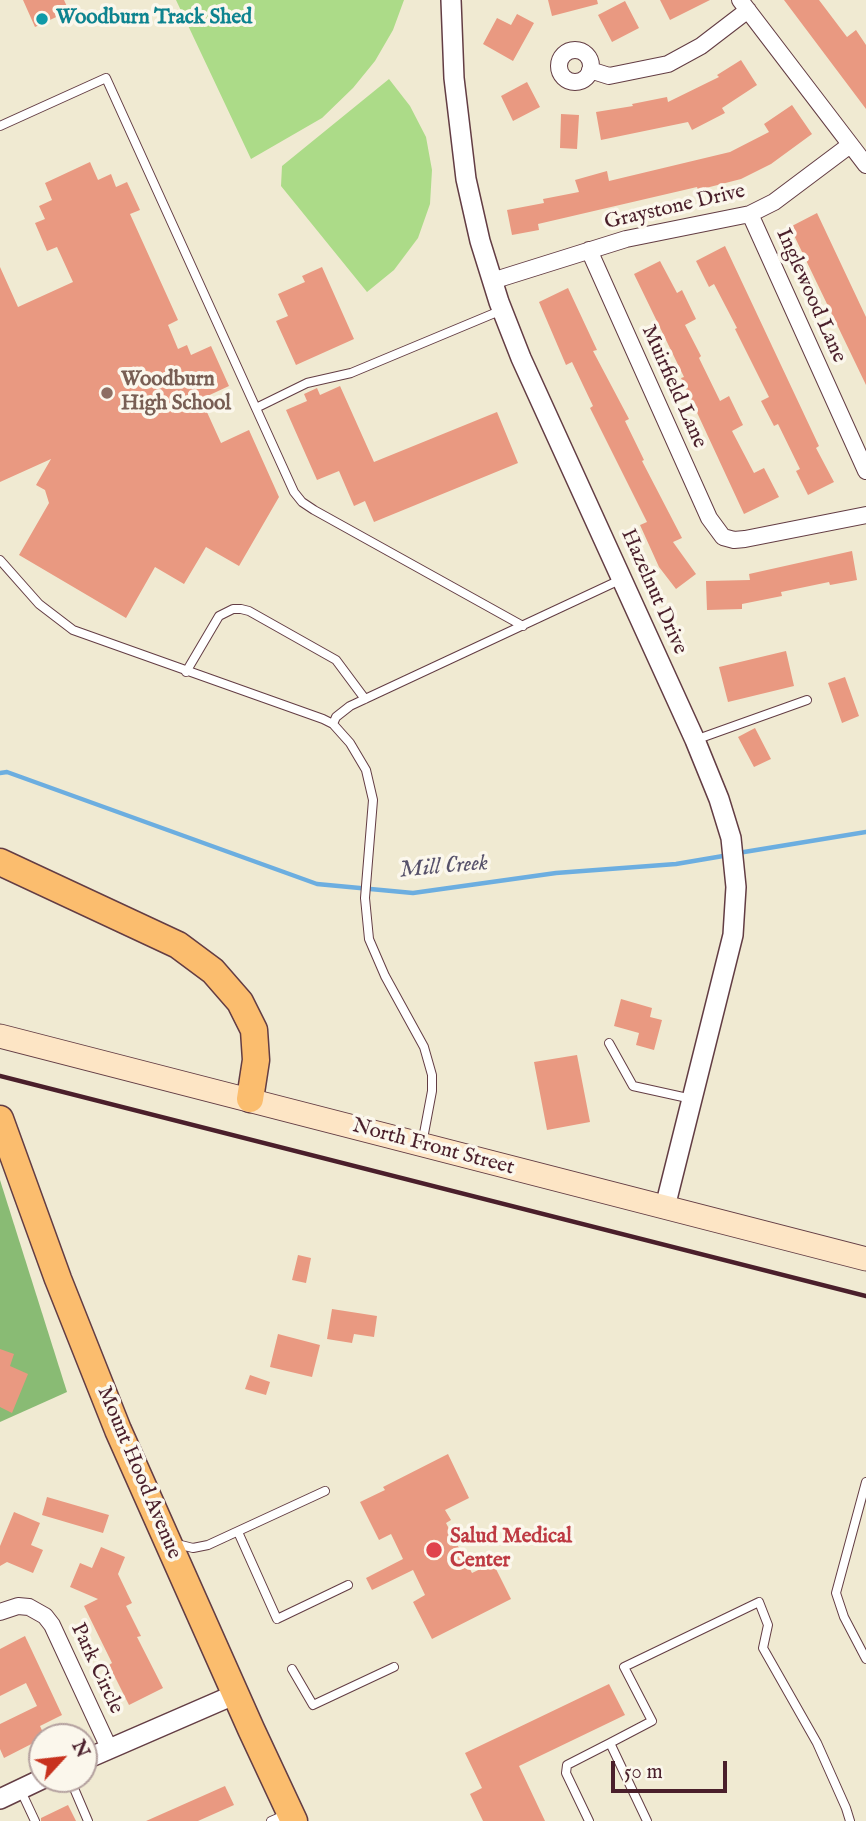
<!DOCTYPE html>
<html>
<head>
<meta charset="utf-8">
<style>
	body { margin:0 }
	#map { position:relative; width:866px; height:1821px; overflow:hidden; background:#f0ead2; font-family:"IM FELL English",serif }
	canvas { display:block }
	.north { position:absolute; left:28px; top:1723px; width:70px; height:70px; box-sizing:border-box; background:#fbf7ec; border:2px solid #b4a19f; border-radius:50%; rotate:63deg; font-size:19px; font-weight:700; line-height:28px; text-align:center; color:#4a1f2b }
	.north::after { content:''; display:block; margin:auto; width:24px; height:32px; background:#c8321e; clip-path:polygon(50% 0,100% 100%,50% 72%,0 100%) }
	.scale { position:absolute; left:611px; top:1761px; width:116px; height:32px; box-sizing:border-box; border:4px solid #4a1f2b; border-top:0; padding-left:9px; font-size:21px; line-height:24px; white-space:nowrap; color:#4a1f2b; -webkit-text-stroke:5px #fbf7ec; paint-order:stroke }
</style>
</head>
<body>
<div id="map">
<canvas width="866" height="1821"></canvas>
<div class="north">N</div>
<div class="scale">50 m</div>
</div>
<script>
const g = document.querySelector('canvas').getContext('2d');
g.lineJoin = 'round';
function fill(path, color) { g.fillStyle = color; g.fill(path, 'evenodd'); }
const shape = rows => new Path2D(rows.map(r => 'M' + r).join(''));
function stroke(path, color, width, dash) { g.strokeStyle = color; g.lineWidth = width; g.lineCap = dash ? 'butt' : 'round'; g.setLineDash(dash || []); g.stroke(path); }
function drawText(font, color, halo, rows, align = 'center') {
  g.font = font + ' "IM FELL English",serif'; g.lineWidth = 7; g.setLineDash([]); g.textBaseline = 'middle'; g.strokeStyle = halo; g.fillStyle = color; for (const [text, x, y, turn = 0] of rows) {
    g.save(); g.translate(x, y); g.rotate((+turn || 0) * Math.PI / 180); g.textAlign = isNaN(turn) ? turn : align; if (halo) g.strokeText(text, 0, 0); g.fillText(text, 0, 0); g.restore();
  }
}
const green = shape([
	[176,0,404,0,393,30,375,61,353,88,322,118,251,159],
	[389,79,410,106,426,137,432,170,430,204,418,238,394,270,367,292,281,186,282,166]
]);
const forest = shape([
	[0,1180,67,1392,0,1422]
]);
const stream = shape([
	[0,773,7,772,317,884,413,893,556,873,676,864,729,855],
	[738,853,866,832]
]);
const building = shape([
	[23,0,64,0,69,11,35,27],
	[548,0,597,0,598,4,552,16],
	[660,0,710,0,670,20],
	[784,0,819,0,847,37,856,30,866,45,866,109],
	[625,1,639,28,612,42,598,15],
	[517,14,534,23,513,61,483,44,497,18,511,25],
	[741,60,757,85,722,108,725,113,692,130,688,122,601,140,596,112,633,106,632,104,667,97,668,102,719,77,717,75],
	[527,82,540,107,513,121,501,96],
	[792,105,812,134,771,164,741,179,698,190,697,187,538,224,539,230,512,235,507,210,544,203,543,199,579,192,575,180,607,171,609,181,730,152,769,132,764,124],
	[561,114,579,115,577,149,560,148],
	[90,162,98,180,111,174,116,187,127,182,140,210,130,214,178,320,168,325,178,349,187,345,191,355,211,346,229,386,201,399,221,443,249,430,279,497,239,566,206,547,184,584,155,567,126,618,19,555,49,503,45,490,36,485,51,459,0,482,0,267,18,307,73,282,57,247,47,251,35,223,45,219,39,206,52,200,45,183],
	[817,213,866,317,866,385,790,227],
	[725,246,819,446,816,448,834,482,808,495,796,471,800,469,778,424,774,426,761,401,769,397,735,329,737,328,714,284,709,287,696,261],
	[660,261,677,293,682,290,696,319,685,325,701,356,699,358,720,401,729,396,743,425,732,431,754,473,764,468,779,497,744,514,681,378,684,377,634,274],
	[322,267,354,339,296,365,276,321,288,316,278,294,305,282,302,276],
	[568,288,597,350,593,351,629,419,625,421,644,460,642,461,682,538,673,542,696,574,676,589,659,567,640,525,647,522,590,408,593,406,572,362,566,365,539,302],
	[340,386,374,462,497,412,518,463,374,522,365,501,354,506,339,471,317,480,286,410,307,401,304,394,317,388,320,395],
	[852,551,857,580,830,585,829,582,781,592,782,596,742,604,742,609,707,610,706,581,750,580,749,574],
	[786,651,794,686,728,702,719,667],
	[845,677,859,716,842,723,828,683],
	[755,728,771,759,754,767,738,737],
	[621,999,652,1008,650,1017,662,1020,654,1050,636,1045,639,1033,614,1026],
	[577,1055,590,1122,547,1130,534,1062],
	[298,1255,311,1258,306,1283,292,1280],
	[332,1309,377,1316,374,1337,354,1334,352,1343,327,1339],
	[278,1334,320,1345,312,1377,270,1367],
	[0,1349,14,1354,10,1366,28,1374,12,1413,0,1407],
	[250,1375,270,1382,266,1395,245,1389],
	[448,1454,469,1498,445,1510,451,1520,446,1523,472,1573,493,1563,511,1599,432,1639,413,1602,425,1595,413,1570,372,1590,366,1578,403,1559,391,1534,379,1540,360,1502,385,1490,383,1487],
	[47,1497,109,1515,103,1533,42,1515],
	[14,1512,40,1523,31,1545,43,1550,33,1573,7,1562,0,1566,0,1546],
	[101,1547,125,1557,118,1574,132,1603,126,1606,141,1636,137,1637,163,1688,129,1705,109,1665,112,1663,84,1606,98,1599,70,1587,80,1563,92,1568],
	[25,1636,62,1715,40,1726,45,1737,4,1758,0,1749,0,1724,37,1706,26,1683,0,1696,0,1649],
	[609,1684,625,1715,519,1766,545,1821,483,1821,470,1794,482,1788,465,1753],
	[225,1786,234,1805,198,1821,146,1821],
	[68,1805,76,1821,41,1821,41,1818]
]);
const service = shape([
	[0,126,106,78,294,492,302,502,314,510,523,626],
	[256,408,307,383,351,373,502,310],
	[0,560,39,604,73,630,323,719,333,724,350,743,366,770,373,800,365,898,369,939,385,976,424,1047,432,1075,432,1091,422,1144],
	[186,672,219,616,233,609,241,609,249,611,336,660,365,699],
	[333,724,336,717,350,706,622,579],
	[695,740,807,700],
	[609,1043,633,1086,692,1099],
	[866,1482,836,1593,844,1617,866,1659],
	[238,1532,277,1619,348,1585],
	[173,1543,193,1548,208,1545,325,1491],
	[292,1669,313,1705,394,1667],
	[70,1779,88,1821],
	[20,1789,35,1821],
	[271,1821,287,1814],
	[589,1821,566,1773,567,1765,610,1743],
	[647,1821,610,1743,652,1721,624,1667,759,1602,768,1625,763,1648,817,1743,846,1808,850,1821]
]);
const minor = shape([
	[740,0,866,165],
	'559 66a16 16 0 1 1 32 0a16 16 0 1 1-32 0Z',
	[590,70,609,76,668,64,701,46,748,10],
	[750,214,866,471],
	[589,250,709,518,723,537,734,540,745,539,866,515],
	[492,281,626,239,750,214,774,202,850,145],
	[0,1612,18,1606,29,1607,45,1616,52,1625,109,1748]
]);
const tertiary = shape([
	[451,0,454,78,466,179,480,241,499,302,521,358,695,740,719,799,731,838,736,887,733,935,665,1207],
	[84,1760,236,1694],
	[0,1799,42,1779]
]);
const secondary = shape([
	[0,1036,866,1259]
]);
const primary = shape([
	[0,862,178,945,213,971,240,1002,254,1030,256,1060,250,1099],
	[0,1119,58,1279,118,1430,251,1729,294,1821]
]);
const rail = shape([
	[0,1076,866,1296]
]);
const markers = [
	[42,19,7,"#0f9aa8"],
	[107,393,7,"#8d6e63"],
	[434,1550,9,"#e0444e"]
];
const cultureNames = [
	["Woodburn Track Shed",56,19]
];
const streetNames = [
	["Graystone Drive",675,208,-13],
	["Inglewood Lane",810,296,66],
	["Muirfield Lane",673,387,66],
	["Hazelnut Drive",653,592,66],
	["North Front Street",433,1148,15],
	["Mount Hood Avenue",138,1473,67],
	["Park Circle",96,1669,65]
];
const educationNames = [
	["Woodburn",121,381],
	["High School",121,405]
];
const healthNames = [
	["Salud Medical",450,1538],
	["Center",450,1562]
];
const waterNames = [
	["Mill Creek",444,868,-5]
];
fill(green, '#acdb88');
fill(forest, '#89bb74');
stroke(stream, '#6caee0', 4.5);
fill(building, '#e99981');
stroke(service, '#633d44', 10);
stroke(minor, '#633d44', 18);
stroke(tertiary, '#633d44', 22);
stroke(secondary, '#633d44', 25);
stroke(primary, '#633d44', 29);
stroke(service, '#fff', 8);
stroke(minor, '#fff', 16);
stroke(tertiary, '#fff', 19);
stroke(secondary, '#fde5c5', 23);
stroke(primary, '#fbbd6e', 26);
stroke(rail, '#4a1f2b', 4.5);
for (const [x, y, r, color] of markers) { const dot = new Path2D(); dot.arc(x, y, r, 0, 2 * Math.PI); g.fillStyle = color; g.fill(dot); stroke(dot, '#fbf7ec', 2.5); }
drawText('bold 21px', '#0d838f', '#fbf7ec', cultureNames, 'left');
drawText('21px', '#4a1f2b', '#fbf7ec', streetNames);
drawText('bold 21px', '#785e54', '#fbf7ec', educationNames, 'left');
drawText('bold 21px', '#be3a42', '#fbf7ec', healthNames, 'left');
drawText('italic 23px', '#56516a', '#fbf7ec', waterNames);
</script>
</body>
</html>
